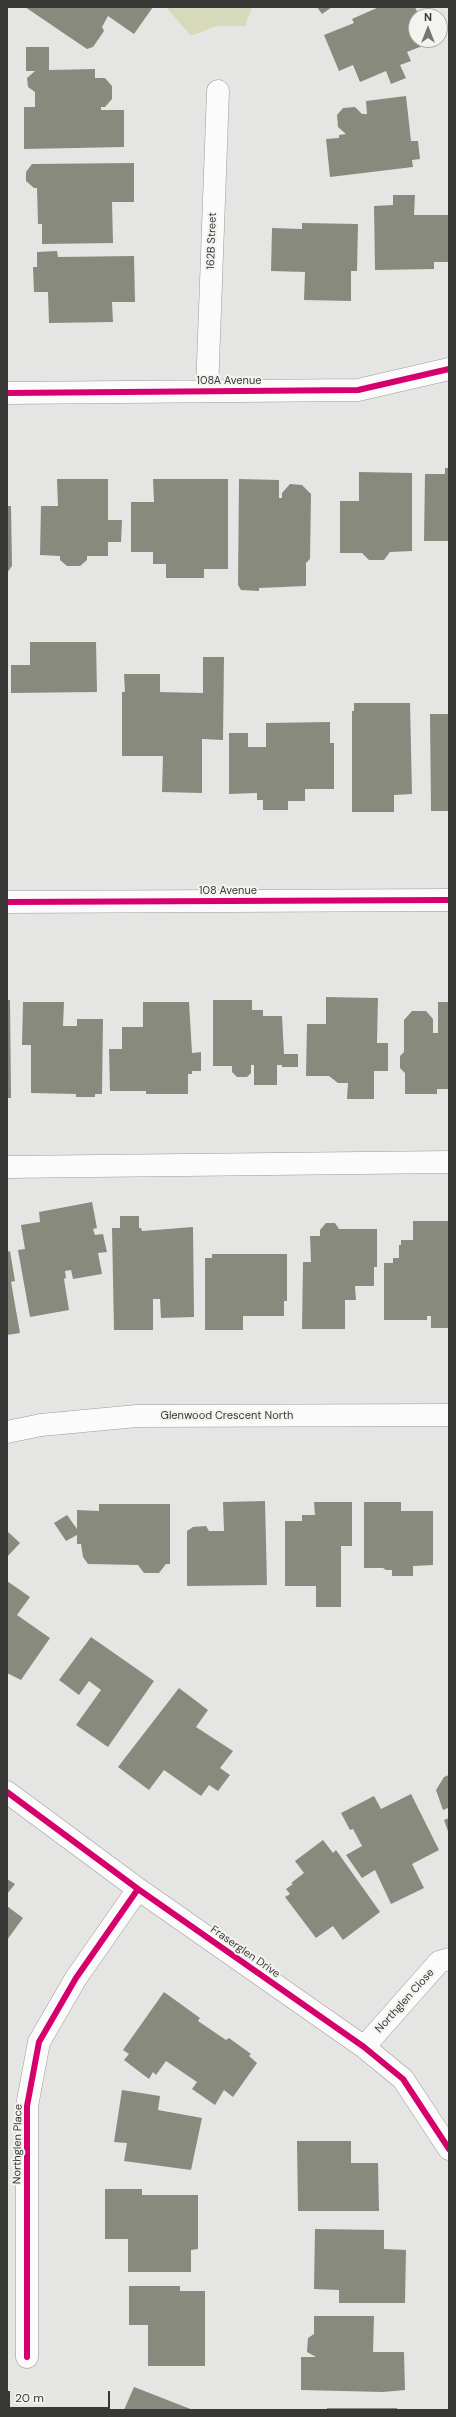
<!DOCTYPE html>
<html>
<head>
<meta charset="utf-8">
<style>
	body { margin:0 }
	#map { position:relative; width:456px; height:2417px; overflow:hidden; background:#e5e6e4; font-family:"DM Sans",sans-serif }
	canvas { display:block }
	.frame { position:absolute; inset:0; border:8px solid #383837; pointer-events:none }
	.north { position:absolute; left:408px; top:8px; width:40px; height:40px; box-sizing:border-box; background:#f3f4f0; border:1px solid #a8a9a6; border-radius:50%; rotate:0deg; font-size:11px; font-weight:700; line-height:16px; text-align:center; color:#383837 }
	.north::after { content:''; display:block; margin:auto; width:14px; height:18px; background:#757574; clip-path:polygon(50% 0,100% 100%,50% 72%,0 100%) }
	.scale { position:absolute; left:8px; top:2391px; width:102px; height:18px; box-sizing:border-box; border:2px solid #383837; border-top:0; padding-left:5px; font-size:12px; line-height:14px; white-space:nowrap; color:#383837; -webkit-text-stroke:3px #f3f4f0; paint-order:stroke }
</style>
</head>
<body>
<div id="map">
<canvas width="456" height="2417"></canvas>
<div class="frame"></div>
<div class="north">N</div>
<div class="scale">20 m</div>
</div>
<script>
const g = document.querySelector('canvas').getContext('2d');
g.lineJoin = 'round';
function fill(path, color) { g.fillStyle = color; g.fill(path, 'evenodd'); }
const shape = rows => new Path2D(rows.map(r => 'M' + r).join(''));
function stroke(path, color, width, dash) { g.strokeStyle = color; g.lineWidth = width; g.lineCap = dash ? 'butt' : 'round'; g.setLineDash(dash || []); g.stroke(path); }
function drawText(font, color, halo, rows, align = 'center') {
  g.font = font + ' "DM Sans",sans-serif'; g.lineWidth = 4; g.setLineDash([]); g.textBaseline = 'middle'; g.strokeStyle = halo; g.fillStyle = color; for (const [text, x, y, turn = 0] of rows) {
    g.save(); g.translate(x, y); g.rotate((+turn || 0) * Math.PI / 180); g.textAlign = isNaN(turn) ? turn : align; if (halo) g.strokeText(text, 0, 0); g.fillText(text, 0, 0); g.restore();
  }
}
const green = shape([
	[166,7,252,7,245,26,216,26,191,36]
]);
const building = shape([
	[25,7,153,7,134,34,108,16,102,27,104,31,93,47,87,49],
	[317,7,332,7,322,14],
	[379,7,415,7,419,16,416,16,416,40,429,40,430,43,407,52,411,61,400,65,406,78,391,84,386,71,360,82,353,65,339,71,324,35,354,23,352,19],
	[26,47,49,47,49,70,95,69,95,78,105,78,112,86,112,99,105,107,101,107,101,110,124,110,124,147,24,149,24,107,35,107,35,92,28,87,27,78,35,71,26,71],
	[406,96,411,141,418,141,420,159,412,160,413,167,330,177,326,139,339,138,339,135,346,134,338,127,337,115,343,108,355,107,362,114,367,114,366,101],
	[134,163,134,202,112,202,113,243,42,244,42,224,38,224,37,188,34,188,26,181,26,172,32,164],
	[393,195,415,195,414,215,449,215,449,262,434,262,434,269,375,270,374,206,393,205],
	[302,223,358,224,357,271,351,271,351,301,304,300,305,272,271,271,272,228,302,229],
	[57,251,58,257,134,256,135,302,112,302,113,322,49,323,48,292,34,292,33,267,37,267,37,252],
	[445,468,449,468,449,541,424,541,425,474,445,474],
	[359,472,412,473,412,551,390,552,384,560,369,560,362,553,340,553,340,501,359,501],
	[57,479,108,479,108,520,122,520,121,542,108,542,108,556,87,556,87,560,80,566,67,566,60,560,60,556,40,555,41,506,58,506],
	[153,479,228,479,228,569,204,569,204,578,166,578,166,564,153,564,153,552,131,552,131,502,154,502],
	[239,479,279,480,279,498,282,498,282,493,290,484,302,485,311,494,310,559,306,563,306,586,259,588,259,591,241,590,238,585],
	[7,506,11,506,12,566,7,573],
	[30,642,96,642,97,692,11,693,11,665,30,665],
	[203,657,224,657,223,740,202,739,202,793,162,792,163,756,122,756,122,692,125,692,124,674,160,674,160,692,203,693],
	[354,703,410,703,412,794,394,795,394,812,352,812,352,711,354,711],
	[430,714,449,714,449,811,431,811],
	[330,722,330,743,334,743,334,789,305,789,305,801,288,801,288,810,263,810,263,800,257,800,257,793,229,794,229,733,248,733,248,747,266,747,266,723],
	[326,997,378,998,377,1043,388,1043,388,1071,374,1071,374,1099,347,1099,348,1083,338,1083,329,1076,306,1076,307,1024,326,1024],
	[7,1000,10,1000,11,1098,7,1098],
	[213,1000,252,1000,252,1010,263,1010,263,1016,282,1016,284,1054,298,1054,298,1067,282,1067,282,1065,277,1065,277,1085,254,1085,254,1065,251,1065,251,1073,247,1077,237,1077,232,1072,232,1066,213,1066],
	[23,1002,64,1002,63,1026,77,1026,77,1019,103,1019,102,1094,95,1094,95,1097,76,1097,76,1094,31,1093,31,1045,22,1045],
	[143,1002,189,1002,192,1053,201,1052,201,1071,192,1071,192,1074,188,1074,188,1094,146,1094,146,1091,110,1091,109,1049,122,1049,122,1027,143,1027],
	[438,1002,449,1002,449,1089,437,1089,437,1094,405,1094,405,1073,400,1068,400,1056,404,1052,404,1020,412,1011,426,1011,433,1019,433,1033,438,1033],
	[92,1202,97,1228,93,1229,95,1235,103,1234,107,1252,98,1253,102,1274,73,1279,71,1270,65,1271,66,1278,64,1279,69,1310,30,1317,18,1250,25,1249,21,1225,40,1222,39,1212],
	[120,1216,139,1216,139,1228,141,1228,142,1231,193,1227,194,1317,161,1318,160,1299,153,1299,153,1330,114,1330,112,1228,120,1228],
	[413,1221,449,1221,449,1328,431,1328,431,1316,427,1316,427,1320,384,1320,384,1263,393,1263,393,1258,399,1258,399,1245,401,1245,401,1240,413,1240],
	[326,1223,335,1223,339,1229,377,1229,377,1267,374,1267,374,1286,355,1286,356,1300,345,1300,345,1329,302,1329,303,1262,311,1262,310,1236,320,1236,320,1230],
	[10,1251,15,1281,11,1282,20,1333,7,1335,7,1252],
	[212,1254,287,1254,287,1301,284,1301,284,1316,243,1316,243,1330,205,1330,205,1258,212,1258],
	[265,1501,267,1585,187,1586,187,1531,193,1527,206,1526,209,1531,224,1531,223,1502],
	[314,1502,352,1502,352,1546,341,1546,341,1607,316,1607,316,1586,285,1586,285,1521,302,1521,302,1515,315,1515],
	[364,1502,401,1502,401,1511,433,1511,433,1565,413,1566,413,1576,392,1576,392,1570,386,1570,383,1568,364,1568],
	[99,1504,170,1504,170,1564,166,1564,159,1573,144,1573,138,1565,88,1564,83,1557,81,1544,77,1544,77,1535,66,1541,54,1523,67,1515,77,1529,77,1510,99,1511],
	[7,1531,20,1543,7,1557],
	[7,1581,30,1597,17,1615,50,1638,21,1680,7,1673],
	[91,1637,154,1681,108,1747,76,1725,101,1690,89,1681,79,1695,59,1680],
	[179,1688,208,1710,196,1727,233,1751,220,1768,230,1775,218,1791,209,1785,201,1796,164,1770,149,1790,118,1767],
	[449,1775,449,1812,448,1808,443,1810,436,1790,444,1777],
	[411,1794,439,1850,412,1864,424,1888,391,1904,375,1870,362,1878,346,1855,362,1846,353,1829,350,1830,341,1813,374,1796,381,1809],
	[449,1818,449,1834,444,1820],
	[323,1840,333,1853,336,1850,380,1912,343,1940,333,1926,316,1938,285,1897,290,1894,286,1889,293,1884,291,1883,304,1873,295,1861],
	[7,1879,15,1884,7,1894],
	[7,1906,23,1918,7,1940],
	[164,1992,200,2018,198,2021,226,2040,229,2038,251,2054,249,2056,257,2063,233,2097,224,2090,215,2105,192,2089,197,2082,166,2061,156,2075,153,2072,149,2079,124,2060,129,2054,123,2050],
	[122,2090,160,2096,158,2110,202,2118,191,2170,124,2161,127,2143,114,2142],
	[297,2141,351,2141,351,2163,378,2163,379,2211,298,2211],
	[105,2189,142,2189,142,2195,198,2195,198,2249,191,2250,191,2272,128,2272,128,2239,105,2239],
	[315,2229,384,2230,384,2249,406,2250,405,2303,339,2303,339,2290,314,2289],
	[129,2286,180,2286,180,2291,205,2291,205,2366,148,2366,148,2325,129,2325],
	[314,2316,374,2316,373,2352,404,2352,405,2390,383,2392,301,2390,301,2357,316,2357,307,2352,308,2338,314,2334],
	[134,2387,193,2410,124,2410],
	[327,2408,397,2408,397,2410,327,2410]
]);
const minor = shape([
	[207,391,218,91],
	[7,393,358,390,449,369],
	[7,902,449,900],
	[7,1167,449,1162],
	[7,1432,41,1425,137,1416,449,1415],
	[7,1792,138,1889,364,2047,403,2079,449,2149],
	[364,2047,439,1962,449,1959],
	[27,2357,27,2106,39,2042,76,1978,138,1889]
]);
const cycleway = shape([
	[7,393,358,390,449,369],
	[7,902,449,900],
	[7,1792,138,1889,364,2047,403,2079,449,2149],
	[27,2357,27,2106,39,2042,76,1978,138,1889]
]);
const streetNames = [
	["162B Street",212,241,-88],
	["108A Avenue",229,381],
	["108 Avenue",228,891],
	["Glenwood Crescent North",227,1416],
	["Fraserglen Drive",245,1952,35],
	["Northglen Close",405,2001,-48],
	["Northglen Place",18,2144,-89]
];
fill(green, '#d6dabb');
fill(building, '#898a7e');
stroke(minor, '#9a9b99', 23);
stroke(minor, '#fbfbfb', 22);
stroke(cycleway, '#d6006c', 6);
drawText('11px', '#383837', '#f3f4f0', streetNames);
</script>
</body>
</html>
